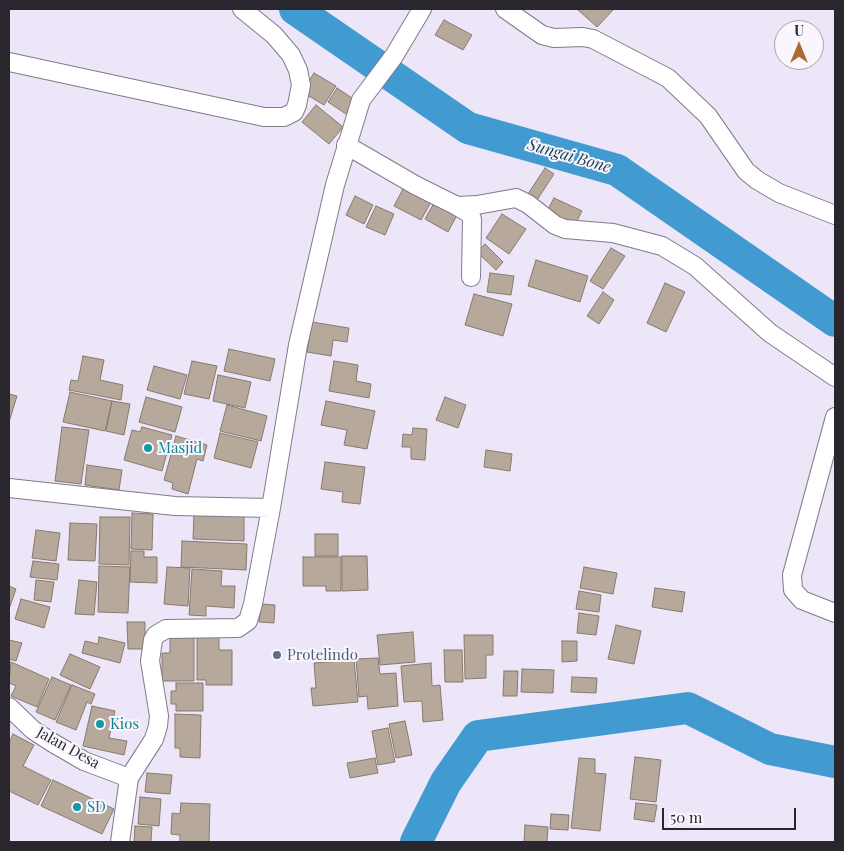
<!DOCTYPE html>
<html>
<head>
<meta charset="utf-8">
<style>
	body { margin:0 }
	#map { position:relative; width:844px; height:851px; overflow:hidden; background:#ede6f8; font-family:"Playfair Display",serif }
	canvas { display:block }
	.frame { position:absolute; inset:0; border:10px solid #29262d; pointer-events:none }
	.north { position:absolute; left:774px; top:20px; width:50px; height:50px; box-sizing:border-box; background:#f9f6fd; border:1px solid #a6a3aa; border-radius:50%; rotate:0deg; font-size:14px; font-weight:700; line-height:20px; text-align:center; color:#29262d }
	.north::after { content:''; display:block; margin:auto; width:18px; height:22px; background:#ac6b35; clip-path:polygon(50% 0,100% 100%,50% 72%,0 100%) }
	.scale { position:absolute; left:662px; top:808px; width:134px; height:22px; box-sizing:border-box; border:2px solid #29262d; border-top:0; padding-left:6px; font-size:15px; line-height:18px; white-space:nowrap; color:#29262d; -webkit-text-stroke:4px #f9f6fd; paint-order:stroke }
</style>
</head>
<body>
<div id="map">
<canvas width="844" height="851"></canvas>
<div class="frame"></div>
<div class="north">U</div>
<div class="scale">50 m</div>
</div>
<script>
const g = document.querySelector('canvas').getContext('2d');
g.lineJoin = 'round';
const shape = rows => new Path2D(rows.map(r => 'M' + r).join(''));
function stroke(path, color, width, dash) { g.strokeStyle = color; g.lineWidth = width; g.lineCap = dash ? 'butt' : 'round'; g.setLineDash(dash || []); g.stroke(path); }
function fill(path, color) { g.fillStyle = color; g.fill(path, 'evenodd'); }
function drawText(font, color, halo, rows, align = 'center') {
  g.font = font + ' "Playfair Display",serif'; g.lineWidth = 4; g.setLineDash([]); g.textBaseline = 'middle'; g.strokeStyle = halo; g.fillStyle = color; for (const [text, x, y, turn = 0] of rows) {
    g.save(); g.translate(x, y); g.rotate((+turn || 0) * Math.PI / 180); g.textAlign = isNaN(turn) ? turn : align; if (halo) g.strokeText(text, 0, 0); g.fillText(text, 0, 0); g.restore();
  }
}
const river = shape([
	[295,9,468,128,617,170,835,321],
	[416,842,446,782,478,736,688,708,770,749,835,762]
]);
const building = shape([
	[577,9,614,9,597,27,577,9],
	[444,20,472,35,463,50,435,35,444,20],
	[314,73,336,86,324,105,302,92,314,73],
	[337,88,358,102,349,116,328,102,337,88],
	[316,105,343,127,329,144,302,122,316,105],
	[545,168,554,174,537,200,528,194,545,168],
	[404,187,431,202,421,220,394,206,404,187],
	[355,196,373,205,364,224,346,215,355,196],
	[554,198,582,211,573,229,545,215,554,198],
	[434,203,457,215,448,232,425,219,434,203],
	[376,206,394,214,385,235,366,227,376,206],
	[502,214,526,229,509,254,486,238,502,214],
	[485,244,503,262,496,270,477,252,485,244],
	[611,248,625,256,603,289,590,281,611,248],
	[536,260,588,276,580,302,528,286,536,260],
	[490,273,514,276,511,295,487,292,490,273],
	[665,283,685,292,666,332,647,323,665,283],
	[603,292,614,300,599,324,587,316,603,292],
	[474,294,512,304,503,336,465,325,474,294],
	[312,322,349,328,347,342,333,340,331,356,307,352,312,322],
	[229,349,275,359,270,381,224,371,229,349],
	[83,356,104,360,100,380,123,385,121,400,69,390,71,380,78,381,83,356],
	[192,361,217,366,209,399,184,394,192,361],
	[334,361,358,365,356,381,371,384,369,398,329,391,334,361],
	[154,366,187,375,180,399,147,390,154,366],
	[218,375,251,382,245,408,213,401,218,375],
	[70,392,112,401,105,431,63,422,70,392],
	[9,394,17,396,9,422,9,394],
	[146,397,182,407,175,432,139,422,146,397],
	[445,397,466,405,458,428,436,420,445,397],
	[112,401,130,404,124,435,106,431,112,401],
	[326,401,375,411,367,449,344,445,347,430,321,425,326,401],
	[227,405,267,416,261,441,220,431,227,405],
	[62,427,89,430,81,484,55,481,62,427],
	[142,427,172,435,162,471,124,460,132,430,140,432,142,427],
	[413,428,427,429,425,460,411,459,411,447,402,447,403,434,412,435,413,428],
	[220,433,258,442,251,468,214,458,220,433],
	[176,436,207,445,203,461,197,459,188,494,172,489,173,483,164,480,176,436],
	[486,450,512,454,510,471,484,467,486,450],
	[325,462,365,467,360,504,342,502,343,492,321,489,325,462],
	[87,465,122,470,119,490,85,485,87,465],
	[132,513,153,514,152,550,131,549,132,513],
	[194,514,244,515,244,541,193,539,194,514],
	[100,517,130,517,129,565,99,564,100,517],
	[70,523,97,524,95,561,68,560,70,523],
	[36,530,60,533,56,561,32,558,36,530],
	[315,534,338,534,338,556,315,556,315,534],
	[182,541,247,544,246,570,181,567,182,541],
	[131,551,144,551,144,557,157,557,157,583,130,582,131,551],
	[342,556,367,556,368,590,342,591,342,556],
	[303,557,341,557,341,591,326,591,326,586,303,586,303,557],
	[33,561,59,564,57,580,30,577,33,561],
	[99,566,130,567,128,613,98,612,99,566],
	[167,567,190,568,188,606,164,604,167,567],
	[584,567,617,573,613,594,580,588,584,567],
	[192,569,222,571,221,586,235,586,234,608,206,606,206,616,189,615,192,569],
	[36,580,54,582,51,602,34,600,36,580],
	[79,580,97,582,94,615,75,614,79,580],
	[9,586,16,589,9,609,9,586],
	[655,588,685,592,682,612,652,607,655,588],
	[579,591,601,595,599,612,576,609,579,591],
	[21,599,50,607,44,628,15,619,21,599],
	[261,604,275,605,274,623,259,622,261,604],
	[579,613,599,616,596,635,577,633,579,613],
	[127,622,145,622,145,649,128,649,127,622],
	[616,625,641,631,634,664,608,659,616,625],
	[413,632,415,662,380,665,377,635,413,632],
	[464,635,493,635,493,655,486,655,486,678,465,679,464,635],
	[99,637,125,643,120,663,82,653,85,641,98,644,99,637],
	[170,637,194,637,194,681,162,681,162,653,170,653,170,637],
	[197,637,219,637,219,650,232,650,232,685,206,685,206,680,197,680,197,637],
	[9,640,22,643,16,661,9,659,9,640],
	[562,641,577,641,577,661,562,662,562,641],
	[444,650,462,650,463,682,445,682,444,650],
	[70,654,100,667,90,689,60,675,70,654],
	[378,658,380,674,396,673,398,706,368,709,367,696,359,697,356,659,378,658],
	[354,660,358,702,313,706,311,688,316,688,314,663,354,660],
	[11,662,49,679,37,707,11,696,16,686,9,683,11,662],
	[431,663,432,686,440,685,443,720,423,722,422,701,404,702,401,666,431,663],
	[522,669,554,670,553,693,521,692,522,669],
	[504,671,518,671,517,696,503,696,504,671],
	[52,677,71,685,55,720,36,712,52,677],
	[572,677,597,678,596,693,571,692,572,677],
	[176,683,203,683,203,711,176,711,176,704,171,704,171,691,176,691,176,683],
	[72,685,95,694,91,704,87,702,76,730,56,722,72,685],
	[92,706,115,711,109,738,127,741,124,755,83,746,92,706],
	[175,714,201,715,200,758,180,757,180,748,175,748,175,714],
	[405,721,412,755,396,758,389,724,405,721],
	[388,728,395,762,378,765,372,731,388,728],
	[13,734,34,745,23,766,51,780,38,805,9,791,9,743,13,734],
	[635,757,661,760,656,802,630,799,635,757],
	[375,758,378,773,350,778,347,763,375,758],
	[579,758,595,759,595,773,606,774,600,831,571,828,579,758],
	[147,773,172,775,170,794,145,792,147,773],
	[53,780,114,809,102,834,41,806,53,780],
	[140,797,161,799,159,826,138,824,140,797],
	[181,803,210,804,209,842,180,842,180,835,171,834,172,813,180,814,181,803],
	[636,803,657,805,654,822,634,819,636,803],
	[551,814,569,815,568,830,550,829,551,814],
	[525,825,548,827,547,842,524,842,525,825],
	[135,826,152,827,151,842,134,842,135,826]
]);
const minor = shape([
	[505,9,542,35,554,38,583,37,593,39,668,78,708,116,746,171,757,180,779,193,835,215],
	[9,62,264,117,284,117,294,112,297,105,301,85,298,70,291,55,274,35,242,9],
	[346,145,415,185,457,206,477,205,516,198,528,204,555,225,565,229,613,233,662,246,695,266,770,333,835,377],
	[457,206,470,214,472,219,471,277],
	[835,417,792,575,793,590,802,600,835,613],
	[9,488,175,506,271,508],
	[9,707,33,730,53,743,84,761,129,778],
	[120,842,129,778,154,739,158,726,159,716,150,661,153,640,156,635,166,629,238,628,248,621,253,604,271,508,298,345,335,185,361,100,394,56,422,9]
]);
const markers = [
	[148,448,5,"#0f9aa8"],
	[277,655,5,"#5c6f8a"],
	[100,724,5,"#0f9aa8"],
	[77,807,5,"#0f9aa8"]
];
const cultureNames = [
	["Masjid",158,448],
	["Kios",110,724],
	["SD",87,807]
];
const serviceNames = [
	["Protelindo",287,655]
];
const streetNames = [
	["Jalan Desa",68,748,29]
];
const waterNames = [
	["Sungai Bone",569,156,16]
];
stroke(river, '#419bd0', 32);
fill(building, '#b7a89c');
stroke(building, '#87796e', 1);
stroke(minor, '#807a89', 20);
stroke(minor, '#fff', 18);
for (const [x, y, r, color] of markers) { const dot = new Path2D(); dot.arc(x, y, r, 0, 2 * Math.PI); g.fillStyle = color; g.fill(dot); stroke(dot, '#f9f6fd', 2); }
drawText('15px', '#0d838f', '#f9f6fd', cultureNames, 'left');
drawText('15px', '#4e5e75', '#f9f6fd', serviceNames, 'left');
drawText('15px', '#29262d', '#f9f6fd', streetNames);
drawText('italic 16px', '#163c52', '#f9f6fd', waterNames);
</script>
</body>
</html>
